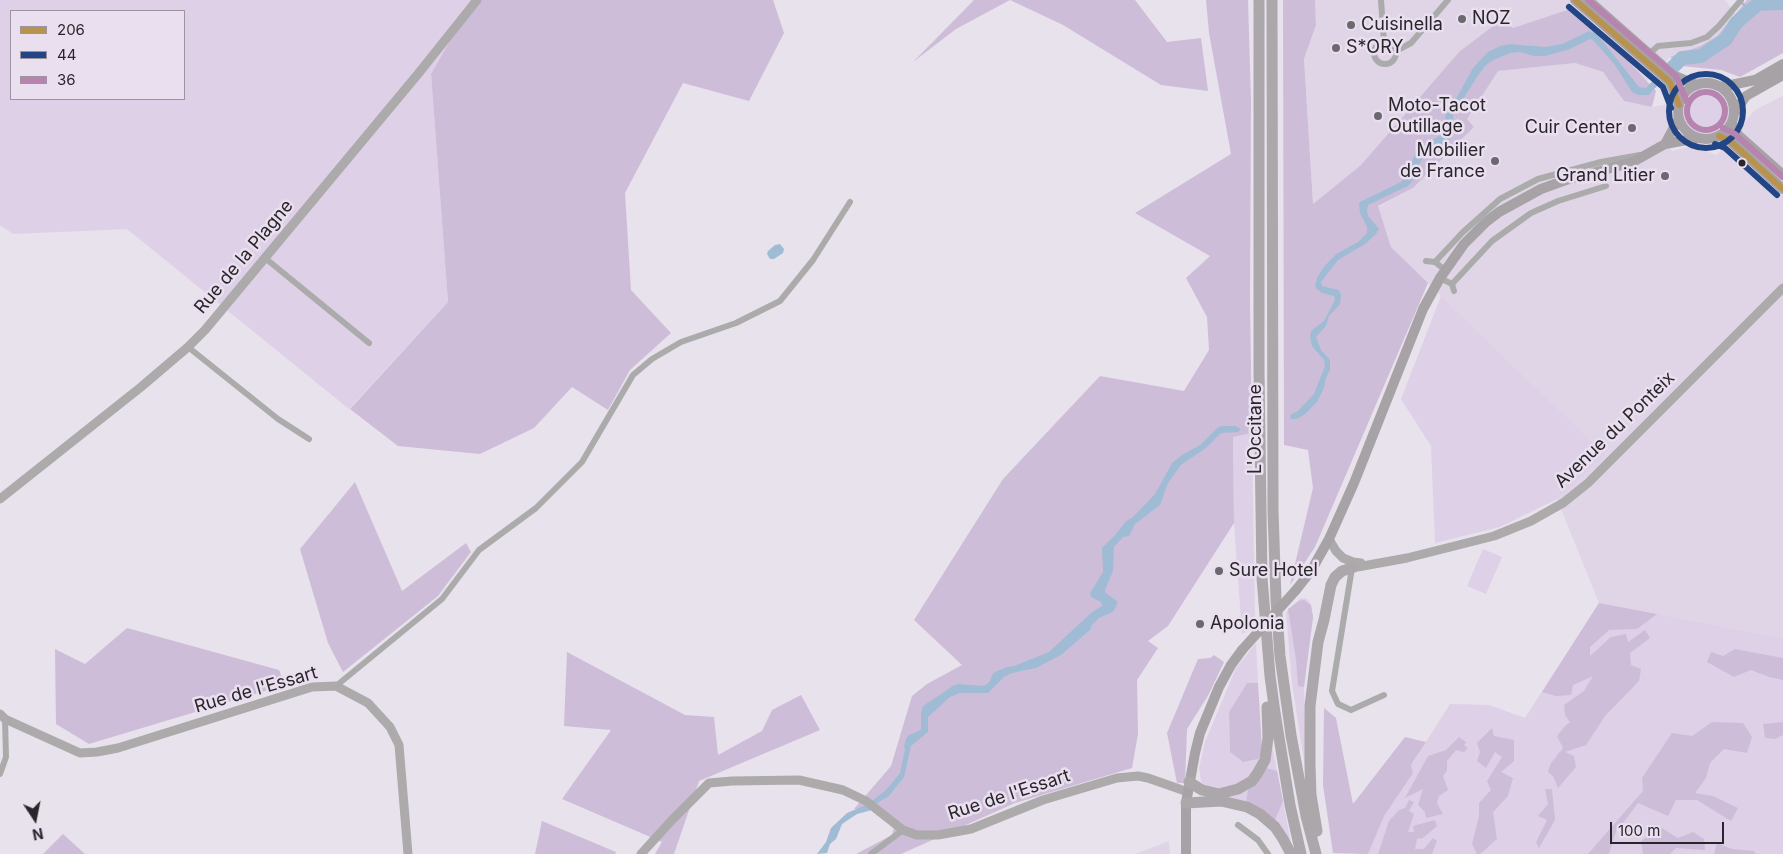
<!DOCTYPE html>
<html>
<head>
<meta charset="utf-8">
<style>
	body { margin:0 }
	#map { position:relative; width:1783px; height:854px; overflow:hidden; background:#e8e2ec; font-family:Inter,sans-serif }
	canvas { display:block }
	.legend { position:absolute; left:10px; top:10px; width:175px; height:90px; box-sizing:border-box; background:#e9dfef; border:1px solid #9c95a1; margin:0; padding:6px 9px; list-style:none; font-size:15px; color:#29262b }
	.legend li { display:flex; align-items:center; gap:10px; height:25px }
	.legend b { width:25px; border:1px solid #9c95a1 }
	.north { position:absolute; left:10px; top:794px; width:50px; height:50px; -webkit-text-stroke:4px #e9dfef; paint-order:stroke; rotate:169deg; font-size:14px; font-weight:700; line-height:20px; text-align:center; color:#29262b }
	.north::after { content:''; display:block; margin:auto; width:18px; height:22px; background:#29262b; clip-path:polygon(50% 0,100% 100%,50% 72%,0 100%) }
	.scale { position:absolute; left:1610px; top:822px; width:114px; height:22px; box-sizing:border-box; border:2px solid #29262b; border-top:0; padding-left:6px; font-size:15px; line-height:18px; white-space:nowrap; color:#29262b; -webkit-text-stroke:4px #e9dfef; paint-order:stroke }
</style>
</head>
<body>
<div id="map">
<canvas width="1783" height="854"></canvas>
<ul class="legend">
<li><b style="height:6px;background:#b7934e"></b>206</li>
<li><b style="height:6px;background:#224585"></b>44</li>
<li><b style="height:6px;background:#b784b0"></b>36</li>
</ul>
<div class="north">N</div>
<div class="scale">100 m</div>
</div>
<script>
const g = document.querySelector('canvas').getContext('2d');
g.lineJoin = 'round';
function fill(path, color) { g.fillStyle = color; g.fill(path, 'evenodd'); }
const shape = rows => new Path2D(rows.map(r => 'M' + r).join(''));
function stroke(path, color, width, dash) { g.strokeStyle = color; g.lineWidth = width; g.lineCap = dash ? 'butt' : 'round'; g.setLineDash(dash || []); g.stroke(path); }
function drawText(font, color, halo, rows, align = 'center') {
  g.font = font + ' Inter,sans-serif'; g.lineWidth = 5; g.setLineDash([]); g.textBaseline = 'middle'; g.strokeStyle = halo; g.fillStyle = color; for (const [text, x, y, turn = 0] of rows) {
    g.save(); g.translate(x, y); g.rotate((+turn || 0) * Math.PI / 180); g.textAlign = isNaN(turn) ? turn : align; if (halo) g.strokeText(text, 0, 0); g.fillText(text, 0, 0); g.restore();
  }
}
const built = shape([
	[1315,0,1725,0,1736,14,1717,36,1700,46,1670,57,1646,82,1605,36,1570,9,1513,28,1459,52,1361,165,1313,204,1304,59,1316,25],
	[1575,63,1603,72,1624,101,1652,107,1668,104,1670,117,1668,131,1662,138,1672,151,1692,146,1717,155,1755,110,1783,96,1783,638,1599,603,1557,499,1604,455,1391,247,1378,207,1413,188,1474,127,1466,119,1498,71],
	[1169,841,1170,854,1135,854]
]);
const green = shape([
	[0,0,473,0,431,74,448,302,349,409,127,229,13,234,0,225],
	[11,11,184,11,184,99,11,99],
	'1683 111a23 23 0 1 1 46 0a23 23 0 1 1-46 0Z',
	[1441,296,1605,455,1557,499,1500,527,1435,543,1431,446,1401,399],
	[1252,433,1255,622,1246,632,1242,634,1234,523,1233,437],
	[1483,549,1502,557,1486,594,1467,586],
	[1301,598,1307,599,1311,605,1313,617,1304,687,1306,773,1292,684,1286,612],
	[1599,603,1783,638,1783,854,1355,854,1450,704,1489,705,1525,718],
	[1256,643,1258,683,1247,683,1229,712,1230,752,1243,762,1259,759,1257,765,1253,775,1230,789,1207,789,1201,781,1199,768,1205,742,1236,668],
	[1272,745,1292,848,1275,820,1227,798,1248,790,1261,777]
]);
const forest = shape([
	[473,0,773,0,784,33,749,101,683,83,625,193,631,290,671,333,630,370,608,410,572,387,534,428,480,454,398,446,350,409,448,302,431,74],
	[974,0,1135,0,1167,42,1201,38,1208,91,1161,85,1063,25,1010,0,956,29,913,62],
	[1206,0,1248,0,1251,101,1250,301,1252,433,1233,437,1234,523,1168,626,1148,641,1158,648,1137,680,1138,734,1132,768,1015,803,901,854,856,854,892,835,896,819,883,810,854,809,891,766,912,696,927,684,962,665,914,620,1003,479,1100,376,1184,391,1209,350,1207,317,1186,278,1210,256,1135,213,1231,154,1209,33],
	[1283,0,1315,0,1316,25,1304,59,1313,204,1361,165,1459,52,1501,20,1513,28,1570,9,1605,36,1656,91,1652,107,1624,101,1603,72,1575,63,1498,71,1467,119,1474,127,1413,188,1378,206,1391,247,1428,283,1315,547,1290,585,1313,488,1308,450,1284,445],
	[1747,0,1783,0,1783,53,1740,77,1721,70,1682,66,1670,57,1700,46,1717,36],
	[355,482,402,591,466,543,471,552,438,596,343,672,328,643,300,549],
	[1304,600,1311,605,1313,617,1304,687,1298,686,1296,659,1288,609,1299,601],
	[1599,603,1657,614,1637,629,1609,630,1590,647,1590,656,1611,637,1626,634,1628,642,1645,630,1650,638,1630,653,1631,665,1641,669,1639,681,1605,716,1586,745,1565,752,1574,756,1576,767,1558,788,1553,776,1548,772,1551,763,1563,748,1557,736,1565,726,1570,722,1565,715,1564,705,1584,691,1593,676,1573,685,1571,695,1556,696,1542,692],
	[127,628,279,670,285,685,89,744,56,724,55,649,85,664],
	[1735,649,1783,658,1783,680,1769,677,1751,670,1734,677,1707,662,1711,652,1723,656],
	[567,652,685,715,714,717,718,755,762,731,772,710,801,695,820,730,699,781,674,854,655,854,662,842,562,799,611,730,564,726],
	[1214,655,1224,662,1209,694,1187,729,1185,783,1177,783,1167,733,1198,659,1210,658],
	[1247,683,1258,683,1262,749,1259,759,1243,762,1230,752,1229,712],
	[1324,708,1336,718,1353,804,1405,737,1426,742,1411,765,1413,773,1384,816,1368,854,1333,853,1323,785],
	[1712,722,1743,723,1752,737,1747,753,1724,749,1710,763,1706,778,1695,793,1713,796,1738,808,1731,821,1697,800,1676,800,1668,816,1638,803,1615,834,1609,854,1588,854,1643,791,1642,778,1672,733,1692,736],
	[1783,722,1783,735,1775,739,1765,738,1763,724],
	[1492,728,1494,736,1514,740,1514,761,1501,772,1513,778,1508,796,1493,812,1497,839,1480,854,1477,854,1472,844,1479,816,1479,803,1491,790,1487,781,1502,757,1495,752,1486,768,1477,761,1480,752,1477,743],
	[1459,737,1466,742,1464,745,1468,748,1464,752,1456,750,1447,761,1447,771,1443,776,1448,790,1439,796,1437,803,1443,814,1426,818,1425,812,1418,805,1423,789,1405,798,1428,756,1446,750],
	[1266,768,1277,771,1283,801,1275,820,1246,802,1248,790,1261,777],
	[1545,789,1552,789,1555,820,1539,848,1536,842,1547,820,1538,816,1548,804],
	[1409,800,1414,802,1409,811,1414,814,1408,832,1414,832,1413,826,1435,820,1437,826,1423,838,1417,839,1415,849,1424,849,1433,838,1437,841,1432,854,1378,854,1389,821,1399,810,1405,808],
	[542,821,616,852,615,854,535,854],
	[1660,827,1678,838,1693,832,1704,839,1705,850,1676,848,1670,854,1643,854,1641,841],
	[63,834,85,854,43,854],
	[1717,843,1732,849,1754,851,1756,854,1714,854]
]);
const water = shape([
	[1589,31,1597,34,1639,87,1646,88,1655,78,1661,83,1654,89,1649,95,1638,95,1632,92,1615,65,1594,41,1590,39,1570,49,1545,56,1533,56,1520,52,1510,53,1493,60,1485,66,1479,74,1453,115,1453,122,1456,127,1453,136,1440,149,1432,151,1423,158,1415,170,1413,180,1408,186,1368,205,1367,211,1368,216,1379,229,1376,234,1365,244,1338,260,1321,282,1322,286,1339,290,1341,295,1340,304,1329,316,1326,326,1316,337,1321,350,1330,360,1330,370,1326,378,1324,388,1317,402,1304,415,1296,419,1291,419,1290,415,1298,411,1314,394,1325,366,1324,360,1312,346,1310,337,1311,331,1324,321,1335,300,1334,296,1322,293,1317,289,1315,286,1317,278,1323,268,1336,254,1358,242,1367,233,1367,227,1360,213,1359,204,1360,202,1401,182,1408,172,1415,154,1423,146,1444,133,1446,130,1445,119,1446,111,1457,97,1473,68,1488,52,1500,46,1510,44,1545,47,1562,44],
	[780,244,784,249,783,253,774,259,770,259,767,254,768,251,775,245],
	[1222,426,1235,426,1241,429,1238,432,1221,433,1206,448,1181,465,1168,483,1160,505,1135,524,1129,536,1123,537,1114,547,1113,571,1105,590,1106,593,1118,602,1113,612,1099,618,1091,626,1091,629,1061,655,1036,668,1012,673,1004,677,988,693,960,693,950,697,928,717,928,732,911,746,904,777,889,796,874,805,872,801,886,790,900,773,905,750,904,746,906,739,909,735,921,730,921,713,923,706,953,686,958,684,983,686,987,684,990,681,992,675,995,672,1007,667,1014,666,1049,652,1091,613,1102,606,1101,602,1091,597,1090,593,1103,572,1102,548,1116,534,1126,521,1132,518,1155,494,1172,463,1182,455,1200,445,1217,428],
	[866,805,872,810,857,814,842,824,836,839,830,844,827,853,817,854,826,842,831,828,847,813]
]);
const stream = shape([
	[1740,1,1750,11]
]);
const river = shape([
	[1673,67,1682,58,1701,56,1726,39,1736,23,1758,4,1783,3]
]);
const street = shape([
	[1381,0,1384,42],
	'1374 53a11 11 0 1 1 22 0a11 11 0 1 1-22 0Z',
	[1396,51,1411,43,1448,0],
	[1648,55,1658,46,1691,43,1707,37,1719,26,1741,0],
	[265,258,369,343],
	[1426,261,1435,262],
	[1445,270,1435,262,1463,232,1500,199,1538,179,1601,162,1640,155],
	[1440,278,1452,284,1492,241,1531,213,1558,201,1606,186],
	[1452,284,1454,291],
	[188,347,278,419,309,439],
	[1352,568,1332,691,1338,704,1351,710,1384,695],
	[336,686,442,599,479,550,536,508,582,462,633,375,652,359,681,342,736,323,780,301,813,260,850,202],
	[0,774,6,757,5,719],
	[1238,825,1258,840,1268,854],
	[871,854,903,830]
]);
const secondary = shape([
	[0,499,141,387,188,347,205,330,418,74,477,0],
	[1329,539,1336,551,1343,558,1353,562,1361,563],
	[1352,568,1407,558,1494,536,1531,521,1563,503,1588,483,1783,288],
	[0,714,5,719,80,753,97,752,118,748,312,687,336,686,368,703,390,727,399,745,408,854],
	[641,854,672,820,709,783,732,781,799,780,843,790,866,801,903,830,917,835,938,835,971,829,1043,800,1117,778,1138,776,1148,778,1188,792]
]);
const primary = shape([
	[1575,0,1670,82,1679,105],
	[1588,0,1673,75,1697,85],
	'1678 111a28 28 0 1 1 56 0a28 28 0 1 1-56 0Z',
	[1721,87,1755,80,1783,64],
	[1735,112,1746,96,1783,75],
	[1732,123,1738,135,1783,175],
	[1719,136,1730,141,1783,189],
	[1665,144,1679,118],
	[1296,590,1311,571,1329,539,1354,483,1423,309,1440,278,1464,244,1486,222,1499,212,1541,189,1566,180,1633,162,1665,144,1698,138],
	[1186,854,1186,803,1195,753,1200,733,1219,687,1231,665,1242,650]
]);
const highway = shape([
	[1259,0,1259,373,1262,578,1270,676,1275,713,1290,805,1301,854],
	[1272,0,1273,511,1276,599,1280,656,1291,735,1306,816,1316,854],
	[1189,782,1202,790,1219,794,1238,789,1252,781,1257,774,1265,760,1268,738,1267,707],
	[1186,803,1221,801,1247,807,1260,814,1275,827,1283,839,1291,854],
	[1317,831,1311,795,1310,765,1310,706,1318,642,1324,620,1331,585,1335,577,1342,571,1352,568]
]);
const primaryBridge = shape([
	[1242,650,1296,590]
]);
const bus1 = shape([
	[1575,0,1670,82,1679,105],
	[1719,136,1730,141,1783,189]
]);
const bus2 = shape([
	[1569,7,1663,87,1671,108],
	'1669 111a37 37 0 1 1 74 0a37 37 0 1 1-74 0Z',
	[1715,144,1725,148,1777,195]
]);
const bus3 = shape([
	[1588,0,1676,76,1687,102],
	'1687 111a19 19 0 1 1 38 0a19 19 0 1 1-38 0Z',
	[1723,128,1735,134,1783,177]
]);
const markers = [
	[1462,19,5,"#6c686f"],
	[1351,25,5,"#6c686f"],
	[1336,48,5,"#6c686f"],
	[1378,116,5,"#6c686f"],
	[1632,128,5,"#6c686f"],
	[1495,161,5,"#6c686f"],
	[1742,163,4.5,"#29262b"],
	[1665,176,5,"#6c686f"],
	[1219,571,5,"#6c686f"],
	[1200,624,5,"#6c686f"]
];
const poiNames = [
	["NOZ",1472,19],
	["Cuisinella",1361,25],
	["S*ORY",1346,48],
	["Moto-Tacot",1388,106],
	["Outillage",1388,127],
	["Cuir Center",1622,128,"right"],
	["Mobilier",1485,151,"right"],
	["de France",1485,172,"right"],
	["Grand Litier",1655,176,"right"],
	["Sure Hotel",1229,571],
	["Apolonia",1210,624]
];
const streetNames = [
	["Rue de la Plagne",244,257,-50],
	["L'Occitane",1256,429,-90],
	["Avenue du Ponteix",1615,430,-44],
	["Rue de l'Essart",256,690,-16],
	["Rue de l'Essart",1009,795,-18]
];
fill(built, '#dfd5e6');
fill(green, '#ded0e7');
fill(forest, '#cebdd8');
fill(water, '#a0bcd5');
stroke(stream, '#a0bcd5', 2.5);
stroke(river, '#a0bcd5', 14);
stroke(street, '#acabab', 6);
stroke(secondary, '#acaaab', 9);
stroke(primary, '#a7a2a5', 10);
stroke(highway, '#aca7ab', 11);
stroke(primaryBridge, '#a7a2a5', 10);
stroke(bus1, '#b7934e', 6);
stroke(bus2, '#224585', 6);
stroke(bus3, '#b784b0', 6);
for (const [x, y, r, color] of markers) { const dot = new Path2D(); dot.arc(x, y, r, 0, 2 * Math.PI); g.fillStyle = color; g.fill(dot); stroke(dot, '#e9dfef', 2); }
drawText('18px', '#29262b', '#e9dfef', poiNames, 'left');
drawText('18px', '#29262b', '#e9dfef', streetNames);
</script>
</body>
</html>
